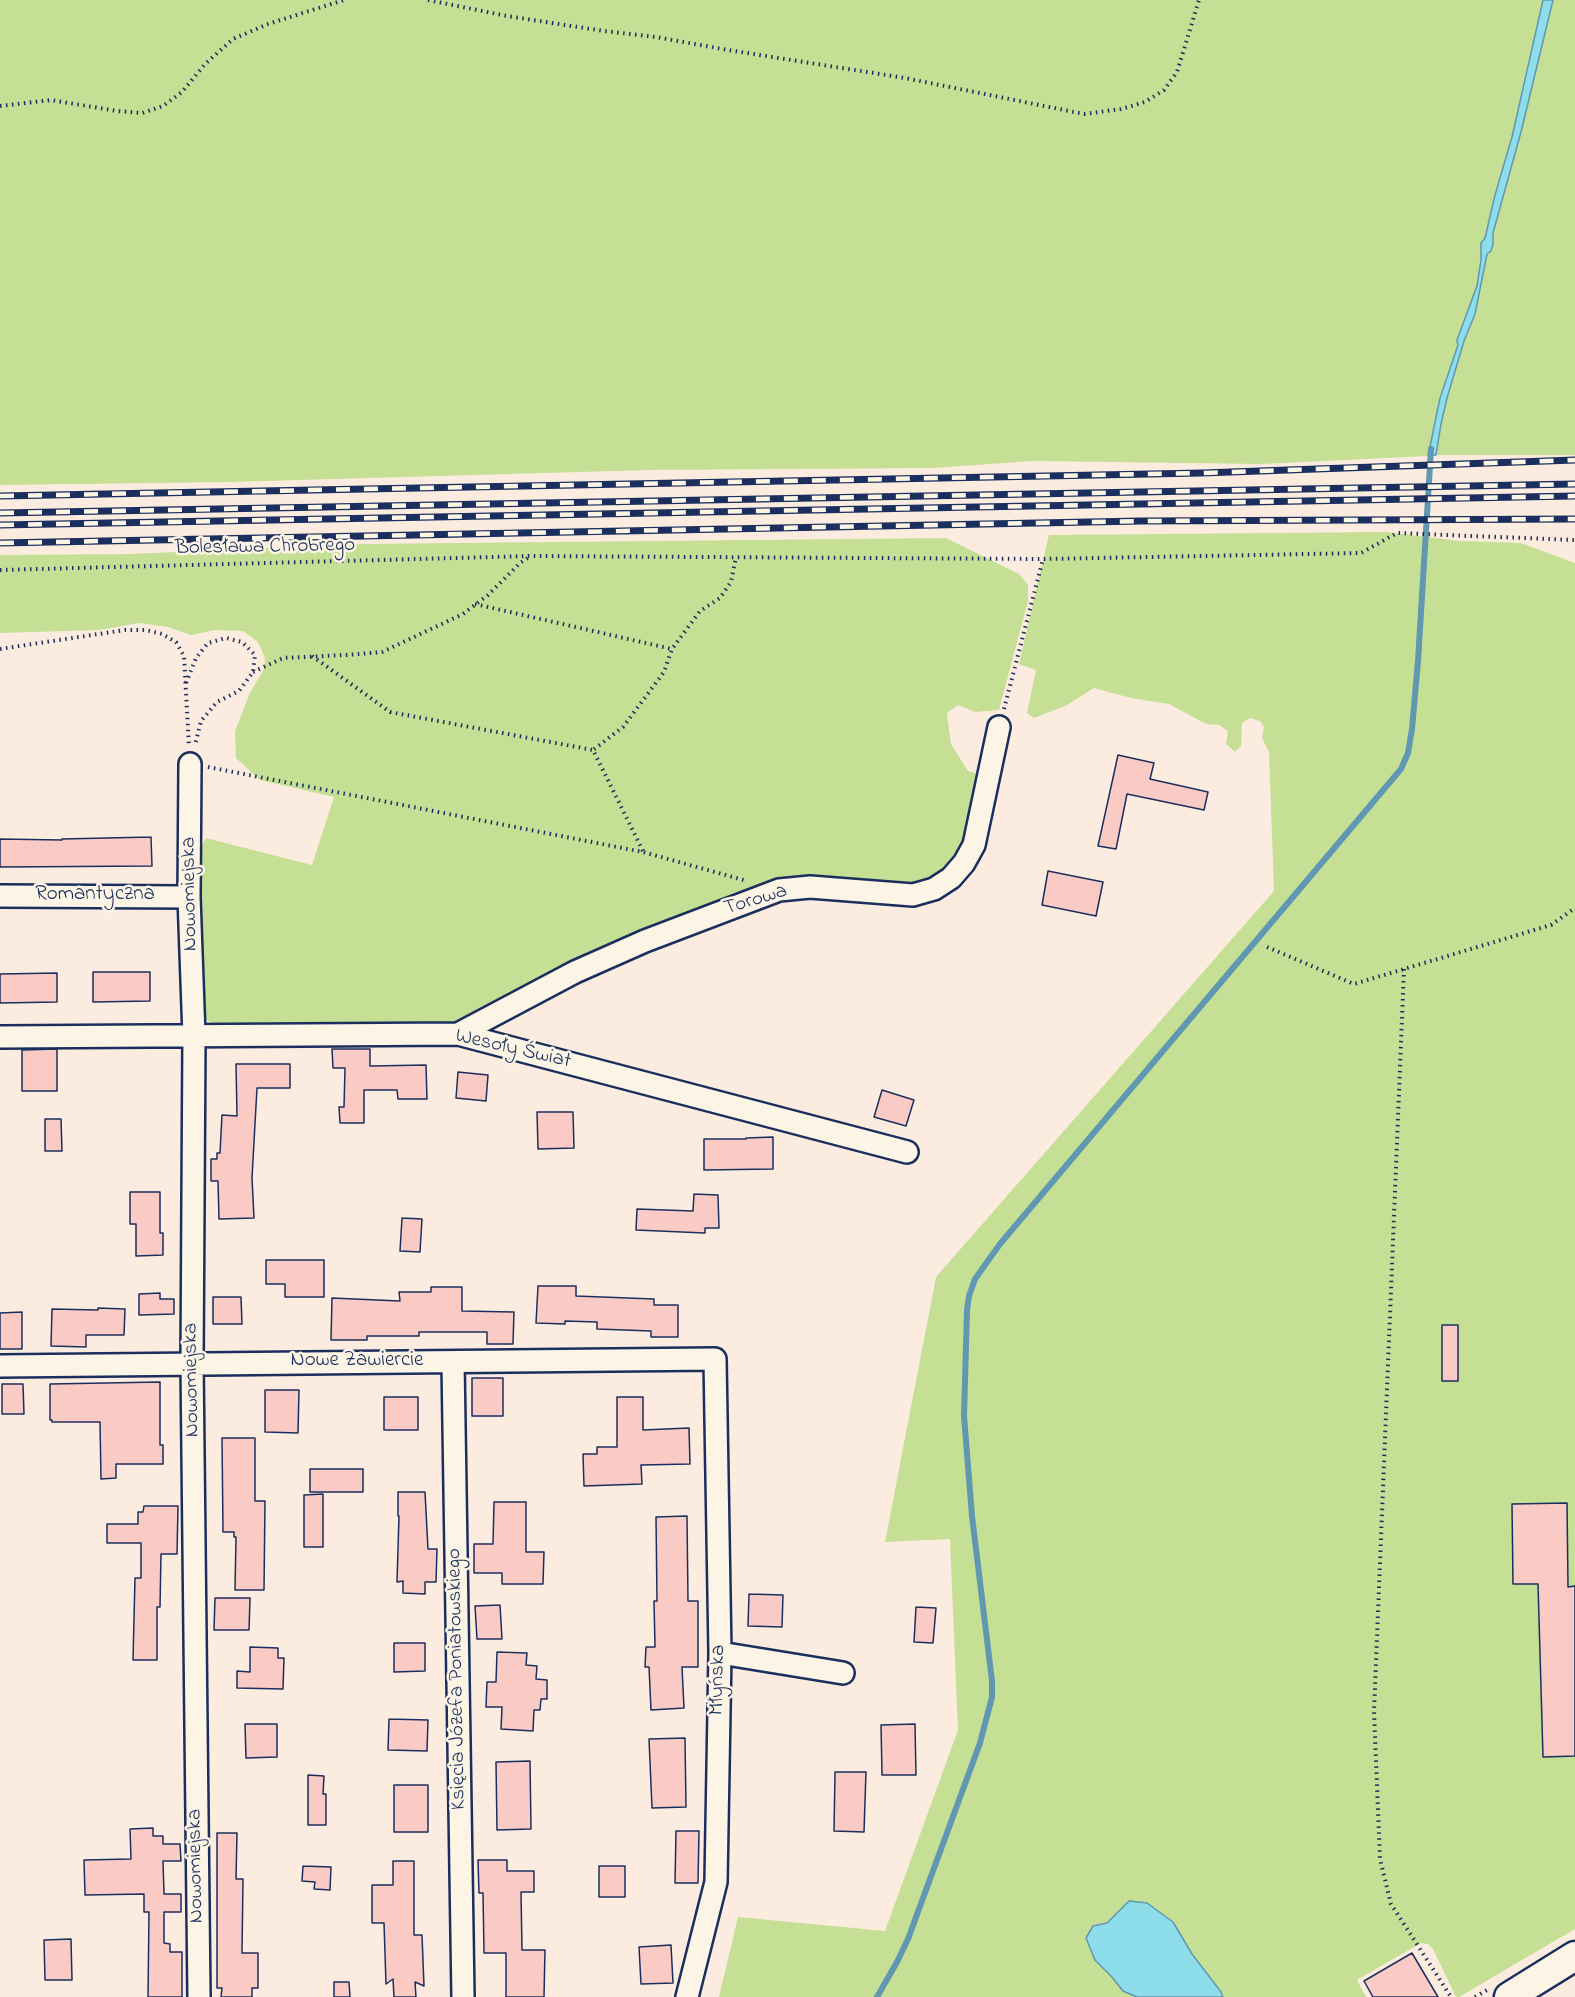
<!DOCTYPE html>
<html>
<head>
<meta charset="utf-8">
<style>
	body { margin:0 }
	canvas { display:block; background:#fcecdf }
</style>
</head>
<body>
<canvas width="1575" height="1997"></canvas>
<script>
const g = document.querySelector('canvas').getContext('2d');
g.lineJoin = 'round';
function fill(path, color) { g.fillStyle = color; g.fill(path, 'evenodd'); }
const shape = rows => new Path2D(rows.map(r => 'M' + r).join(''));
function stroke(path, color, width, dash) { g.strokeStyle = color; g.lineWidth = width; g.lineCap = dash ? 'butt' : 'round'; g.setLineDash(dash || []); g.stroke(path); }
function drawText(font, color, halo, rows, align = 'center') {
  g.font = font + ' "Indie Flower",sans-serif'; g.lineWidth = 5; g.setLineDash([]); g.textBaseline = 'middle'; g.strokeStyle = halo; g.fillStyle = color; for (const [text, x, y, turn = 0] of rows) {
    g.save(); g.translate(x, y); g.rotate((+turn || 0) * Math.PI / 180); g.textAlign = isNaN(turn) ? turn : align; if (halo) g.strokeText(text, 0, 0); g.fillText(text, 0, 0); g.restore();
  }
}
const green = shape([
	[0,0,1543,0,1512,137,1495,195,1485,238,1481,243,1481,260,1477,286,1457,340,1458,345,1440,398,1428,456,1262,464,1032,461,933,468,650,470,229,482,0,485],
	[1553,0,1575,0,1575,455,1436,455,1441,424,1447,398,1464,341,1475,314,1487,254,1491,251,1493,244,1493,233,1521,132],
	[1385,532,1461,541,1521,543,1575,563,1575,1929,1459,1997,1456,1997,1433,1949,1428,1944,1421,1943,1357,1980,1366,1997,1223,1997,1221,1992,1192,1954,1129,1901,1107,1923,1093,1926,1095,1960,1112,1977,1123,1991,1137,1997,719,1997,738,1917,885,1931,958,1730,950,1539,885,1542,936,1277,1274,891,1269,752,1262,738,1264,727,1260,721,1250,718,1242,723,1241,746,1235,752,1226,744,1228,731,1219,725,1206,724,1169,704,1131,698,1094,688,1067,705,1055,710,1034,718,1027,713,1036,670,1019,664,1049,535],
	[946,538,1019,574,1028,585,1028,601,999,710,975,712,958,705,947,713,951,744,968,771,982,775,961,854,948,867,929,880,911,885,788,879,769,882,733,893,653,927,471,1020,445,1023,218,1026,207,1020,201,1013,200,868,202,846,206,838,312,865,334,797,260,780,236,758,235,731,250,693,264,669,265,658,258,642,243,631,215,630,191,635,168,627,140,623,99,630,0,633,0,555,130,554,362,544]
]);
const water = shape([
	[1543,0,1553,0,1521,132,1493,233,1493,244,1491,251,1487,254,1475,314,1464,341,1447,398,1441,424,1436,455,1428,456,1440,398,1458,345,1457,340,1477,286,1481,260,1481,243,1485,238,1495,195,1512,137,1543,0],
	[1129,1901,1147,1903,1173,1922,1192,1954,1221,1992,1223,1997,1137,1997,1123,1991,1112,1977,1095,1960,1086,1938,1093,1926,1107,1923,1129,1901]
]);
const stream = shape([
	[877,1997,897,1962,908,1939,980,1743,992,1697,992,1681,972,1516,964,1416,967,1310,969,1296,975,1279,1000,1244,1401,769,1408,753,1412,729,1418,661,1431,449]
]);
const building = shape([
	[1118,755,1154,763,1150,779,1208,792,1204,810,1127,794,1116,849,1098,846,1118,755],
	[151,837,152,866,0,867,0,839,62,840,62,839,151,837],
	[1048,871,1103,882,1096,916,1042,905,1048,871],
	[93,972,150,972,150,1001,93,1002,93,972],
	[57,973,57,1002,0,1003,0,974,57,973],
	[57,1049,57,1091,22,1091,22,1050,57,1049],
	[332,1049,370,1049,370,1066,426,1065,427,1099,398,1099,397,1090,364,1090,364,1123,340,1123,339,1107,344,1107,345,1068,333,1068,332,1049],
	[236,1064,290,1064,290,1088,257,1088,252,1178,254,1218,219,1219,218,1181,211,1181,211,1159,217,1159,217,1153,220,1153,222,1115,237,1116,236,1064],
	[458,1072,488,1075,486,1101,456,1098,458,1072],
	[882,1090,914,1100,906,1126,874,1117,882,1090],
	[537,1112,573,1112,574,1148,538,1149,537,1112],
	[45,1119,61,1119,62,1151,45,1151,45,1119],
	[773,1137,773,1169,704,1170,704,1139,746,1139,746,1138,773,1137],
	[130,1192,160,1192,160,1233,163,1233,163,1255,136,1256,136,1224,130,1224,130,1192],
	[694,1194,718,1195,719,1228,705,1228,705,1233,636,1230,637,1209,693,1211,694,1194],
	[402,1218,422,1219,420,1252,400,1251,402,1218],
	[266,1260,324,1260,324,1297,285,1297,285,1284,266,1284,266,1260],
	[538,1286,576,1286,576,1296,654,1299,654,1305,678,1305,678,1337,651,1337,651,1331,597,1329,597,1322,565,1321,565,1324,536,1323,538,1286],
	[431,1287,462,1287,462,1311,514,1312,513,1344,487,1344,487,1332,419,1332,419,1336,367,1336,367,1340,331,1340,332,1298,400,1301,399,1292,431,1292,431,1287],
	[160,1293,160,1299,174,1299,174,1314,139,1315,139,1294,160,1293],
	[213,1297,241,1297,242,1324,213,1324,213,1297],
	[98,1308,125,1309,124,1335,86,1335,86,1347,51,1346,52,1309,98,1310,98,1308],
	[22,1312,22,1349,0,1349,0,1313,22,1312],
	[1442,1325,1458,1325,1458,1381,1442,1381,1442,1325],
	[472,1378,503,1378,503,1416,472,1416,472,1378],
	[160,1382,160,1445,163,1445,163,1464,116,1464,116,1478,101,1479,100,1422,52,1422,52,1420,50,1420,50,1384,160,1382],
	[2,1384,23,1384,24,1414,2,1414,2,1384],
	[265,1390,299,1390,298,1433,265,1432,265,1390],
	[384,1397,418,1397,418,1430,384,1430,384,1397],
	[617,1397,643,1397,643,1430,689,1428,690,1464,641,1465,642,1484,584,1486,583,1454,597,1454,597,1447,617,1447,617,1397],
	[222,1438,255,1438,255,1501,265,1501,264,1590,235,1590,236,1537,234,1537,234,1532,223,1532,222,1438],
	[310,1469,363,1469,363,1492,310,1492,310,1469],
	[398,1492,425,1492,428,1549,437,1549,436,1582,425,1582,425,1594,403,1593,403,1581,397,1582,399,1516,398,1516,398,1492],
	[323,1494,323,1547,304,1547,304,1495,323,1494],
	[494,1502,526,1502,526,1552,544,1552,543,1584,502,1584,502,1573,474,1573,474,1544,493,1544,494,1502],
	[1567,1503,1568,1587,1575,1586,1575,1756,1543,1757,1538,1584,1513,1584,1512,1504,1567,1503],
	[144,1506,178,1506,177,1554,161,1554,160,1607,157,1607,157,1660,133,1660,135,1578,141,1578,141,1543,107,1543,107,1524,138,1524,138,1512,143,1512,144,1506],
	[687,1516,688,1601,698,1601,698,1667,682,1667,684,1708,651,1710,649,1667,645,1667,646,1647,655,1647,654,1601,657,1601,656,1517,687,1516],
	[749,1594,783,1595,782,1627,748,1626,749,1594],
	[215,1598,250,1598,249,1630,214,1630,215,1598],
	[500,1605,502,1639,477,1639,475,1606,500,1605],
	[916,1607,936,1608,933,1643,914,1642,916,1607],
	[394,1643,425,1643,425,1671,394,1672,394,1643],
	[250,1647,278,1648,278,1658,284,1658,283,1689,237,1688,237,1671,250,1672,250,1647],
	[497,1652,527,1653,526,1665,537,1666,536,1679,547,1680,547,1699,541,1699,540,1710,534,1710,533,1731,501,1729,502,1707,486,1707,487,1682,496,1682,497,1652],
	[389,1719,428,1720,427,1751,388,1750,389,1719],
	[245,1724,277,1724,277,1757,246,1758,245,1724],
	[915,1724,916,1775,882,1775,881,1725,915,1724],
	[685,1738,686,1807,652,1808,649,1739,685,1738],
	[530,1761,531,1829,497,1830,496,1762,530,1761],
	[835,1772,866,1772,864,1832,834,1831,835,1772],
	[308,1775,324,1776,323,1794,326,1794,326,1825,308,1825,308,1775],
	[394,1785,428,1785,428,1832,394,1832,394,1785],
	[153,1828,153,1836,163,1836,163,1844,180,1844,181,1861,163,1861,164,1894,181,1894,181,1912,164,1912,164,1943,170,1944,170,1952,182,1952,182,1997,148,1997,149,1912,144,1912,144,1894,85,1895,84,1860,131,1859,130,1829,153,1828],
	[676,1831,699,1831,698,1883,675,1883,676,1831],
	[217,1833,237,1833,236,1879,243,1879,242,1953,258,1953,258,1988,252,1988,252,1997,221,1997,222,1988,217,1988,217,1833],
	[478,1860,507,1860,507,1871,534,1871,534,1892,521,1892,522,1950,545,1950,544,1997,506,1997,506,1953,484,1953,483,1893,479,1893,478,1860],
	[393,1861,414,1861,414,1935,422,1935,424,1986,415,1982,416,1997,394,1997,393,1979,386,1984,384,1923,372,1923,372,1885,393,1885,393,1861],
	[303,1866,331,1867,330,1890,314,1889,315,1882,302,1881,303,1866],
	[599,1866,625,1866,625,1897,599,1897,599,1866],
	[71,1939,72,1980,45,1980,44,1940,71,1939],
	[671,1945,673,1983,641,1984,639,1947,671,1945],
	[1412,1953,1438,1997,1373,1997,1364,1981,1412,1953],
	[334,1982,349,1982,350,1997,334,1997,334,1982]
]);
const path = shape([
	[428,0,507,16,604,31,656,37,728,50,905,78,1084,114,1121,109,1145,102,1164,90,1177,72,1199,0],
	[0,106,51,100,117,111,142,113,163,106,182,92,205,64,233,39,268,24,344,0],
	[0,570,531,556,1043,559,1361,553,1397,533,1575,540],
	[475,604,672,649],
	[0,649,125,630,145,630,162,634,176,642,184,656,189,747],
	[312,656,390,712,593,750],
	[253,672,283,658,346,655,382,652,463,614,488,595,520,563,531,556],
	[186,683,196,658,208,643,226,638,242,642,255,655,253,672,239,691,217,702,201,721,195,745],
	[1004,709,1043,559],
	[208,767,643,852,747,881],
	[643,851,593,750,623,727,664,672,672,649,700,611,720,598,731,582,736,557],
	[1267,947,1354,984,1551,925,1575,908],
	[1404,969,1374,1711,1380,1859,1391,1904,1451,1997],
	[1475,1997,1487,1990]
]);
const street = shape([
	[190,764,189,897,194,1036,192,1363,199,1997],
	[0,896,189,897],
	[458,1034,575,972,645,941,779,890,810,887,913,895,934,889,951,878,964,863,974,845,999,727],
	[0,1037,458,1034,907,1152],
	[453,1362,463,1997],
	[0,1366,715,1359,720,1653,716,1882,687,1997],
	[720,1653,843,1673]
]);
const secondary = shape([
	[1509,1997,1575,1956]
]);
const rail = shape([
	[0,496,1202,473,1575,460],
	[0,513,1575,484],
	[0,525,1575,496],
	[0,543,1141,521,1575,519]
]);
const streetNames = [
	["Bolesława Chrobrego",265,548,-1],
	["Nowomiejska",191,894,-91],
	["Romantyczna",95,896],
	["Torowa",756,901,-17],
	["Wesoły Świat",513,1050,13],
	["Nowe Zawiercie",357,1362],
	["Nowomiejska",193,1380,-91],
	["Księcia Józefa Poniatowskiego",458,1679,-91],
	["Młyńska",719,1680,-89],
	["Nowomiejska",197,1866,-91]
];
fill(green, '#c5df95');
fill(water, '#8eddea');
stroke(water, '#6097b2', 1.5);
stroke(stream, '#6097b2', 6);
fill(building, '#facac5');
stroke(building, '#1b2f5e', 1.5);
stroke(street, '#1b2f5e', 26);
stroke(secondary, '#1b2f5e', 33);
stroke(path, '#1b2f5e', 4, [1.5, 4.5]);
stroke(street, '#fcf5e5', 21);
stroke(secondary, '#fcf5e5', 28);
stroke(rail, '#1b2f5e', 7);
stroke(rail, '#fcf5e5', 4.5, [14]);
drawText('21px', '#1b2f5e', '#fcf5e5', streetNames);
</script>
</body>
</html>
